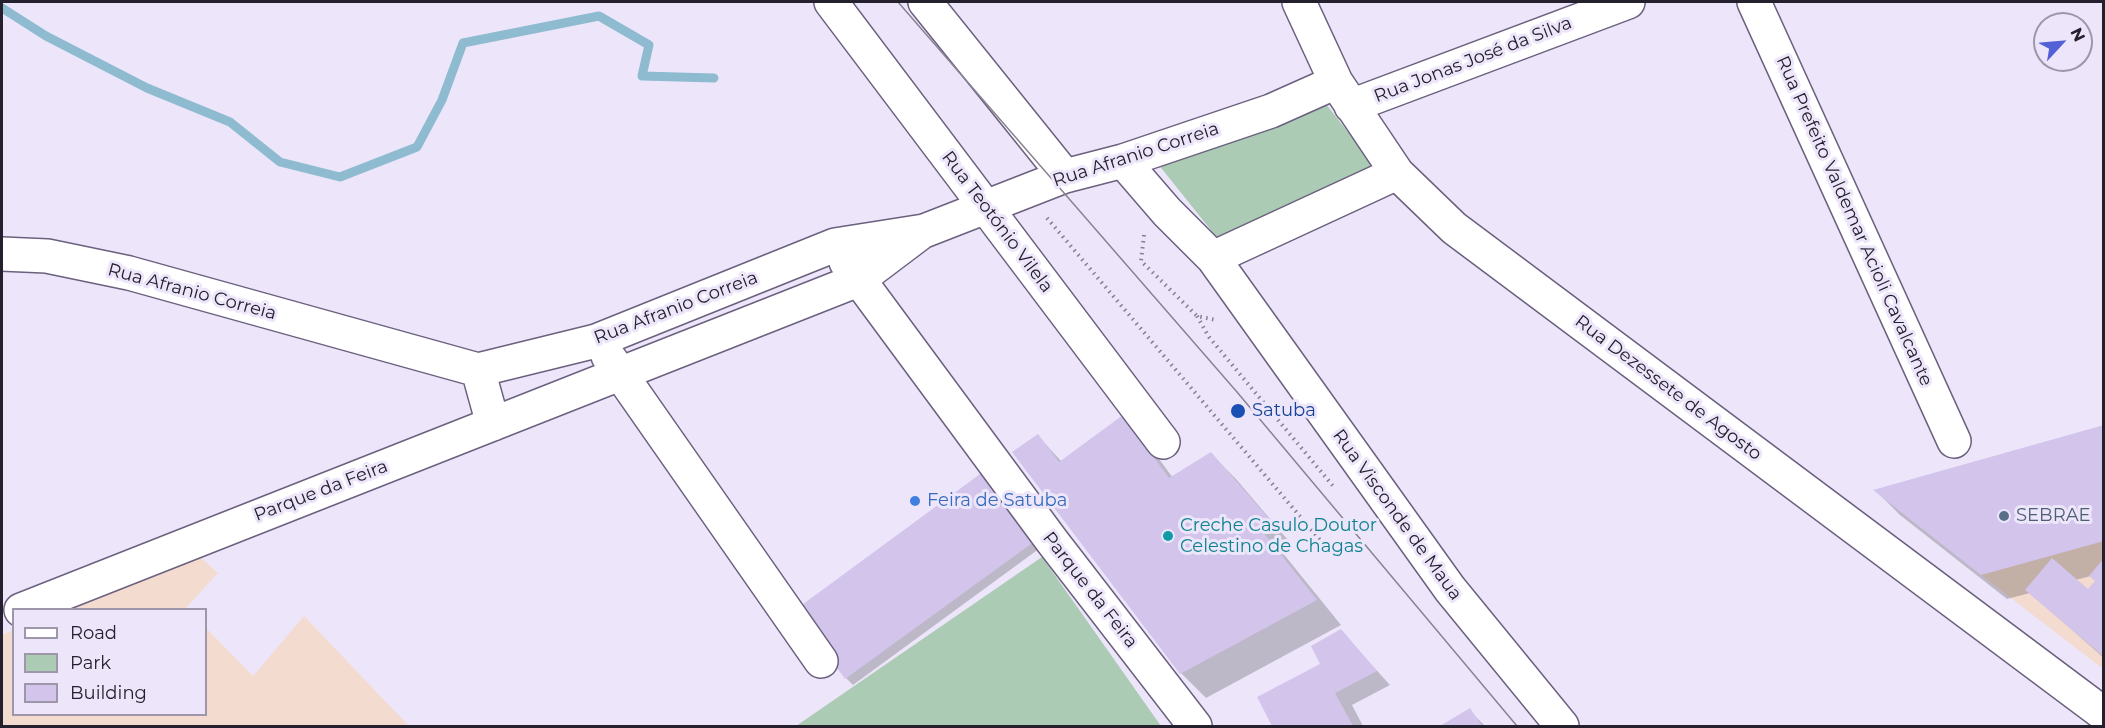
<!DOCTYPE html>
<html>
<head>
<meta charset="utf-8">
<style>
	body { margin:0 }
	#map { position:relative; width:2105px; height:728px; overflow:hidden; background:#ede6fb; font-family:Montserrat,sans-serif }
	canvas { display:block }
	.frame { position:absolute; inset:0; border:3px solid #25202d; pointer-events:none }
	.legend { position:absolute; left:12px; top:608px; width:195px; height:108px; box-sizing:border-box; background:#ede6fb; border:2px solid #9d97a9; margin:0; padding:8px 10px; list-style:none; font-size:18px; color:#25202d }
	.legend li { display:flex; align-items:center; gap:12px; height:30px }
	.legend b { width:30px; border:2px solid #9d97a9 }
	.north { position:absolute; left:2033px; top:12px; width:60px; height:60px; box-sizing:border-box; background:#ede6fb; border:2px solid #9d97a9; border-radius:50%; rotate:64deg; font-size:16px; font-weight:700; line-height:24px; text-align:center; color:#25202d }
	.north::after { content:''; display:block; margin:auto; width:21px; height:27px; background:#5460d6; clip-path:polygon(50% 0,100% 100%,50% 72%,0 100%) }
</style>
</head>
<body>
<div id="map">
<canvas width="2105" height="728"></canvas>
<div class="frame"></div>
<ul class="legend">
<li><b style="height:8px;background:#fff"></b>Road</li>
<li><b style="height:16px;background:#abcbb4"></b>Park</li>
<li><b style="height:16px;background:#d2c4eb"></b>Building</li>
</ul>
<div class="north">N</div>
</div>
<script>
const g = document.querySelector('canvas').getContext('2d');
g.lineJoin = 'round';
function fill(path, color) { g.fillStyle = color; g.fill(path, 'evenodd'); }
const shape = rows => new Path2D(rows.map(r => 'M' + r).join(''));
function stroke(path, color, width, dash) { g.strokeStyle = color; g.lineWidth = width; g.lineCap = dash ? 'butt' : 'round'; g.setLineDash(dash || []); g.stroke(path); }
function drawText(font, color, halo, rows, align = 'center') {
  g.font = font + ' Montserrat,sans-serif'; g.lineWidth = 6; g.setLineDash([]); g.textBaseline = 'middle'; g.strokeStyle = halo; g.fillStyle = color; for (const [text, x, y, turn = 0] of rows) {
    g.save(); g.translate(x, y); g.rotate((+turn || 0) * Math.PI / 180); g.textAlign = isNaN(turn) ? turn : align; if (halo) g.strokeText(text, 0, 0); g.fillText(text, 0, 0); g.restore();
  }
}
const education = shape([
	[2103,541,2103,669,1981,575],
	[199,556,218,573,186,608,187,609,65,610],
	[304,616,409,726,2,726,2,635,13,630,14,714,206,714,206,628,253,676]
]);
const green = shape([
	[1326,104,1376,168,1218,239,1158,164],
	[1042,557,1161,726,796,726]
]);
const shadow = shape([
	[2104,427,2104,658,2030,593,2007,599,1900,515,1876,491],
	[2091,576,2097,581,2088,591,2075,580],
	[1038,436,1062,462,1143,437,1173,478,1211,454,1236,479,1293,546,1282,552,1341,625,1206,698,1181,673],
	[991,468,1047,543,853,685,846,678],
	[1341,631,1390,685,1352,705,1363,726,1274,726,1259,698,1320,666],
	[1469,710,1485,726,1444,726]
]);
const stream = shape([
	[2,8,46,36,147,88,230,122,280,162,340,177,417,147,442,100,463,43,599,16,649,45,642,76,714,78]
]);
const building = shape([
	[1123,415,1169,478,1211,452,1270,520,1259,527,1317,600,1180,674,1012,452,1038,434,1059,462],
	[2104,425,2104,541,1981,575,1873,490],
	[991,466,1042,536,845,679,795,610],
	[2052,558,2088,589,2095,581,2089,576,2104,558,2104,657,2025,590],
	[1341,629,1377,671,1335,693,1353,726,1272,726,1257,697,1320,664,1311,646],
	[1470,708,1482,726,1440,726]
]);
const path = shape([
	[1047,218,1320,540],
	[1144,235,1141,261,1197,316,1216,320],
	[1197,316,1209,337,1333,486]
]);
const minor = shape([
	[831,2,1163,442],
	[925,2,1065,176],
	[1299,2,1336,82,1397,173,1454,228,2104,714],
	[1754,2,1954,441],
	[1351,106,1628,2],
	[1123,161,1167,212,1213,258,1450,589,1562,726],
	[2,254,47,256,129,273,478,370,596,341,835,245,924,231,1065,176,1123,161,1271,111,1336,82],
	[1213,258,1397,173],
	[846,262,1052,541,1195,726],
	[608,356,821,661],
	[478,370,493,424],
	[21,610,858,280,919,234]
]);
const tram = shape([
	[898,2,1237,392,1517,726]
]);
const markers = [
	[1238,411,8,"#1a4fb4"],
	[915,501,6,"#3f7fe0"],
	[2004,516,6,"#5c6f8a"],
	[1168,536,6,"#0f9aa8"]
];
const streetNames = [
	["Rua Jonas José da Silva",1473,60,-21],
	["Rua Afranio Correia",1136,155,-18],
	["Rua Prefeito Valdemar Acioli Cavalcante",1854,221,66],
	["Rua Teotónio Vilela",997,222,53],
	["Rua Afranio Correia",192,292,15],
	["Rua Afranio Correia",676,308,-21],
	["Rua Dezessete de Agosto",1668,388,37],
	["Parque da Feira",321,491,-21],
	["Rua Visconde de Maua",1397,515,54],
	["Parque da Feira",1090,590,52]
];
const transitNames = [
	["Satuba",1252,411]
];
const shopNames = [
	["Feira de Satuba",927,501]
];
const serviceNames = [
	["SEBRAE",2016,516]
];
const cultureNames = [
	["Creche Casulo Doutor",1180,526],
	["Celestino de Chagas",1180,547]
];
fill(education, '#f3dbd0');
fill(green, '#abcbb4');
fill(shadow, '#0003');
stroke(stream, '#8ebbd0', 9);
fill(building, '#d2c4eb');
stroke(minor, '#6b607e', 36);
stroke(path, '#857f90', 4, [1.5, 4.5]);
stroke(minor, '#fff', 33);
stroke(tram, '#888293', 1.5);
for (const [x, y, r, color] of markers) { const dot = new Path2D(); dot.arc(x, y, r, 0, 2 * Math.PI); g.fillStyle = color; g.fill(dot); stroke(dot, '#ede6fb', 2); }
drawText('18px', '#25202d', '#ede6fb', streetNames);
drawText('18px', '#164399', '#ede6fb', transitNames, 'left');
drawText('18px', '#366cbe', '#ede6fb', shopNames, 'left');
drawText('18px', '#4e5e75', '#ede6fb', serviceNames, 'left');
drawText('18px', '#0d838f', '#ede6fb', cultureNames, 'left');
</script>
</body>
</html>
